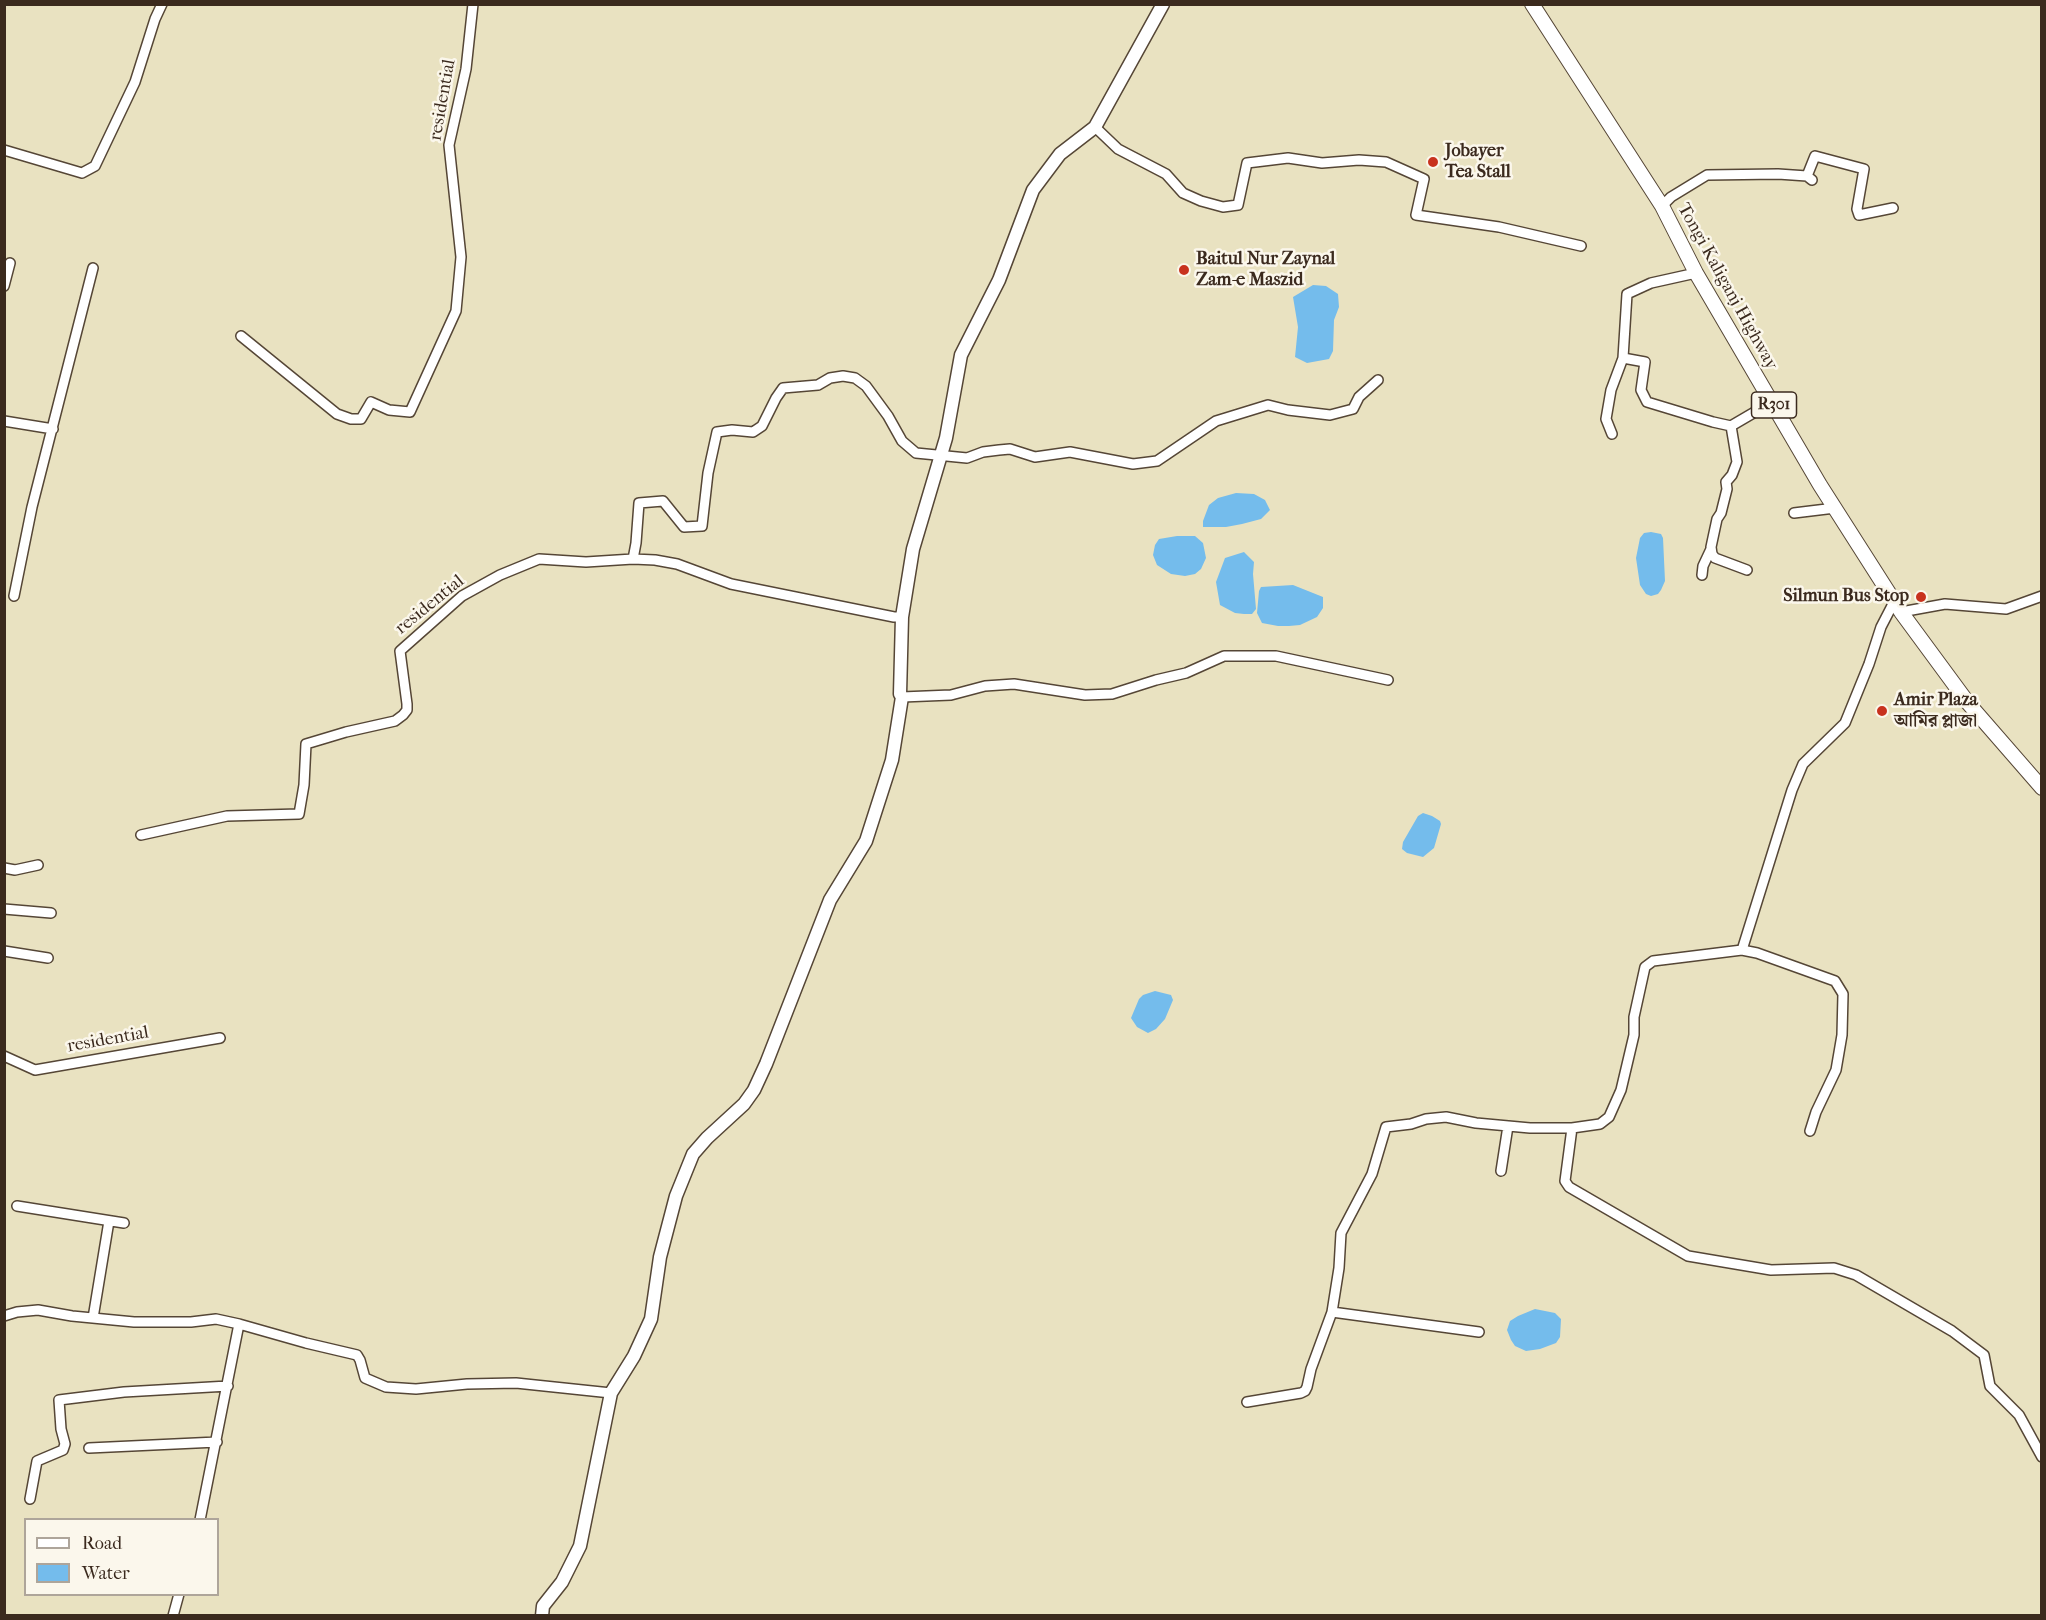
<!DOCTYPE html>
<html>
<head>
<meta charset="utf-8">
<style>
	body { margin:0 }
	#map { position:relative; width:2046px; height:1620px; overflow:hidden; background:#e9e2c1; font-family:"IM FELL French Canon",serif }
	canvas { display:block }
	.frame { position:absolute; inset:0; border:6px solid #3b2a1e; pointer-events:none }
	.legend { position:absolute; left:24px; top:1518px; width:195px; height:78px; box-sizing:border-box; background:#fbf7ec; border:2px solid #aea59a; margin:0; padding:8px 10px; list-style:none; font-size:18px; color:#3b2a1e }
	.legend li { display:flex; align-items:center; gap:12px; height:30px }
	.legend b { width:30px; border:2px solid #aea59a }
</style>
</head>
<body>
<div id="map">
<canvas width="2046" height="1620"></canvas>
<div class="frame"></div>
<ul class="legend">
<li><b style="height:8px;background:#fff"></b>Road</li>
<li><b style="height:16px;background:#74bcec"></b>Water</li>
</ul>
</div>
<script>
const g = document.querySelector('canvas').getContext('2d');
g.lineJoin = 'round';
function fill(path, color) { g.fillStyle = color; g.fill(path, 'evenodd'); }
const shape = rows => new Path2D(rows.map(r => 'M' + r).join(''));
function stroke(path, color, width, dash) { g.strokeStyle = color; g.lineWidth = width; g.lineCap = dash ? 'butt' : 'round'; g.setLineDash(dash || []); g.stroke(path); }
function drawText(font, color, halo, rows, align = 'center') {
  g.font = font + ' "IM FELL French Canon","Noto Serif Bengali",serif'; g.lineWidth = 5; g.setLineDash([]); g.textBaseline = 'middle'; g.strokeStyle = halo; g.fillStyle = color; for (const [text, x, y, turn = 0] of rows) {
    g.save(); g.translate(x, y); g.rotate((+turn || 0) * Math.PI / 180); g.textAlign = isNaN(turn) ? turn : align; if (halo) g.strokeText(text, 0, 0); g.fillText(text, 0, 0); g.restore();
  }
}
const water = shape([
	[1313,285,1326,286,1338,294,1339,307,1334,320,1333,351,1329,359,1307,363,1295,357,1298,327,1293,297],
	[1236,493,1254,494,1265,500,1270,510,1261,519,1242,524,1226,527,1203,527,1203,521,1209,505,1218,498],
	[1651,532,1661,534,1663,538,1665,581,1661,590,1658,594,1651,596,1646,594,1640,585,1636,558,1640,538,1644,533],
	[1177,536,1195,536,1203,543,1206,558,1201,569,1195,574,1185,576,1171,574,1157,565,1153,555,1155,545,1159,539],
	[1244,552,1254,562,1253,574,1256,609,1252,614,1244,614,1235,613,1220,605,1216,582,1225,558],
	[1293,585,1323,597,1323,608,1317,617,1300,625,1289,626,1278,626,1262,623,1257,613,1259,591,1261,587],
	[1423,813,1432,816,1440,821,1441,824,1434,848,1423,857,1407,853,1402,849,1403,842,1418,816],
	[1155,991,1171,995,1173,1000,1165,1019,1156,1029,1148,1033,1137,1027,1131,1018,1139,999,1143,995],
	[1535,1309,1555,1313,1561,1319,1560,1337,1556,1343,1540,1349,1526,1351,1515,1346,1511,1340,1507,1330,1510,1321,1518,1316]
]);
const street = shape([
	[1095,127,1118,149,1166,174,1183,193,1201,201,1223,207,1238,205,1247,163,1288,158,1322,163,1359,160,1386,162,1424,179,1416,215,1499,227,1581,246],
	[4,150,82,173,95,166,135,82,155,19,162,4],
	[1807,176,1815,156,1864,169,1857,209,1859,215,1893,208],
	[1662,206,1671,197,1707,175,1778,174,1807,176,1812,180],
	[4,286,10,263],
	[241,336,337,414,351,419,361,419,371,402,389,410,410,412,456,311,461,257,449,145,466,69,473,4],
	[1623,358,1645,362,1641,390,1647,402,1713,422,1731,426,1772,402],
	[4,421,53,429],
	[1731,426,1737,462,1732,475,1726,482,1727,489,1721,513,1717,519,1711,547,1712,554,1715,558,1747,570],
	[1612,434,1606,419,1611,390,1623,358,1627,294,1651,283,1696,273],
	[1794,513,1835,508],
	[633,559,636,543,639,503,663,501,684,527,702,526,708,473,717,432,732,430,753,432,762,426,776,398,783,388,818,385,830,378,843,376,855,378,866,386,888,416,902,441,916,453,967,458,983,452,999,450,1010,449,1035,457,1070,452,1133,464,1157,461,1216,421,1268,405,1288,410,1330,415,1353,409,1359,397,1378,380],
	[1702,575,1703,566,1711,549],
	[14,596,32,507,93,268],
	[1901,612,1945,604,2006,609,2042,596],
	[902,697,951,695,985,686,1014,684,1085,695,1112,694,1156,680,1186,673,1224,656,1276,656,1388,680],
	[141,835,227,816,299,814,304,785,306,744,346,732,395,721,403,715,407,710,407,704,400,651,462,596,500,575,539,559,586,562,633,559,655,560,677,564,731,584,894,617,902,617],
	[4,868,15,870,38,865],
	[4,909,51,913],
	[4,951,48,958],
	[4,1056,35,1070,220,1038],
	[1572,1128,1565,1181,1569,1187,1688,1256,1771,1270,1834,1268,1856,1275,1952,1331,1984,1355,1990,1386,2019,1415,2042,1457],
	[1810,1131,1816,1112,1836,1070,1842,1035,1843,994,1835,981,1757,953,1742,950,1792,790,1803,764,1845,723,1869,664,1881,627,1895,600],
	[1501,1171,1508,1126],
	[17,1206,124,1223],
	[1332,1312,1479,1332],
	[4,1316,17,1312,38,1310,72,1316,134,1322,191,1322,216,1319,239,1324,200,1520],
	[93,1318,109,1221],
	[239,1324,306,1343,357,1355,360,1360,365,1378,386,1387,416,1389,467,1384,516,1383,611,1393],
	[1247,1402,1301,1393,1305,1391,1307,1387,1311,1369,1332,1312,1339,1268,1341,1233,1372,1174,1386,1127,1411,1124,1426,1119,1446,1117,1476,1123,1530,1128,1572,1128,1600,1124,1609,1117,1621,1090,1634,1035,1634,1017,1645,967,1653,961,1742,950],
	[89,1448,217,1442],
	[30,1499,37,1461,63,1450,65,1444,61,1429,59,1400,124,1392,228,1386],
	[173,1616,179,1594]
]);
const secondary = shape([
	[542,1616,543,1606,562,1582,580,1546,611,1393,634,1356,651,1319,660,1257,676,1196,693,1154,707,1138,744,1104,754,1090,766,1064,830,900,866,841,892,760,902,697,900,694,902,617,913,549,946,438,961,355,999,280,1033,190,1060,154,1095,127,1163,4]
]);
const primary = shape([
	[1532,4,1662,206,1696,273,1820,485,1901,612,1968,703,2042,788]
]);
const markers = [
	[1433,162,6,"#c8321e"],
	[1184,270,6,"#c8321e"],
	[1921,597,6,"#c8321e"],
	[1882,711,6,"#c8321e"]
];
const shields = [
	[1774,405,45]
];
const shieldNames = [
	["R301",1774,405]
];
const streetNames = [
	["residential",443,100,-80],
	["Tongi Kaliganj Highway",1727,287,61],
	["residential",430,605,-39],
	["residential",108,1040,-10]
];
const poiNames = [
	["Jobayer",1445,152],
	["Tea Stall",1445,173],
	["Baitul Nur Zaynal",1196,260],
	["Zam-e Maszid",1196,281],
	["Silmun Bus Stop",1909,597,"right"],
	["Amir Plaza",1894,701],
	["আমির প্লাজা",1894,722]
];
fill(water, '#74bcec');
stroke(street, '#554636', 12);
stroke(secondary, '#554636', 15);
stroke(primary, '#554636', 16);
stroke(street, '#fff', 9);
stroke(secondary, '#fff', 12);
stroke(primary, '#fff', 14);
for (const [x, y, r, color] of markers) { const dot = new Path2D(); dot.arc(x, y, r, 0, 2 * Math.PI); g.fillStyle = color; g.fill(dot); stroke(dot, '#fbf7ec', 2); }
for (const [x, y, w] of shields) { const box = new Path2D(); box.roundRect(x - w / 2, y - 13, w, 26, 4.5); g.fillStyle = '#fbf7ec'; g.fill(box); stroke(box, '#3b2a1e', 1.5); }
drawText('bold 16px', '#3b2a1e', null, shieldNames);
drawText('18px', '#3b2a1e', '#fbf7ec', streetNames);
drawText('bold 18px', '#3b2a1e', '#fbf7ec', poiNames, 'left');
</script>
</body>
</html>
